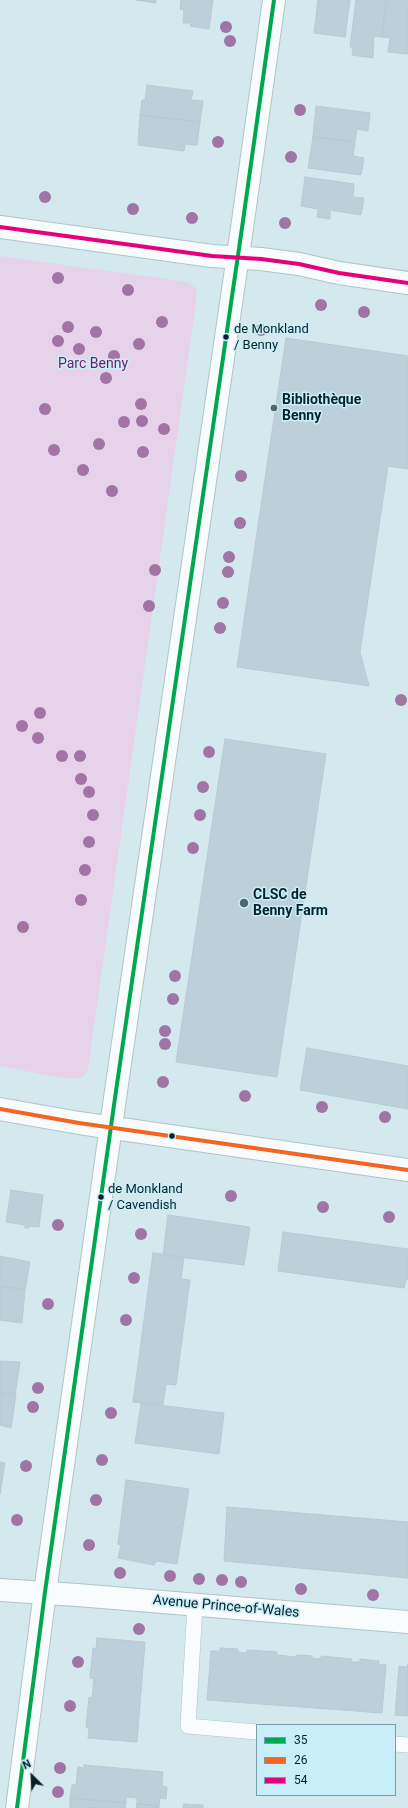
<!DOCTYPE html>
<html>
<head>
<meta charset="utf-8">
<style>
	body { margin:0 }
	#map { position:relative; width:408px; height:1808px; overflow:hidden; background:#d3e9ee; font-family:Roboto,sans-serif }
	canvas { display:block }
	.legend { position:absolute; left:256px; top:1724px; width:140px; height:72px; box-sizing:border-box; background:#c8eff9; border:1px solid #7a9da5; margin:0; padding:5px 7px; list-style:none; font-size:12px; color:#062228 }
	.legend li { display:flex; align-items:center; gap:8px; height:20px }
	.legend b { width:20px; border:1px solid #7a9da5 }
	.north { position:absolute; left:12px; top:1756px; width:40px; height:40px; -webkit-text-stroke:3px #c8eff9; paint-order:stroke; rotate:336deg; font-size:11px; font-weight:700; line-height:16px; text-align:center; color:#062228 }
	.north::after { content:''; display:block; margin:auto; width:14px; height:18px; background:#062228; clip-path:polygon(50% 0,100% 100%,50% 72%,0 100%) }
</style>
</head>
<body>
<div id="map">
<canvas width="408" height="1808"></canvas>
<ul class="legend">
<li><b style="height:5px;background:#00a651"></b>35</li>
<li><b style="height:5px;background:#f26522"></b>26</li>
<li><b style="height:5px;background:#e5007d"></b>54</li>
</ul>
<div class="north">N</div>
</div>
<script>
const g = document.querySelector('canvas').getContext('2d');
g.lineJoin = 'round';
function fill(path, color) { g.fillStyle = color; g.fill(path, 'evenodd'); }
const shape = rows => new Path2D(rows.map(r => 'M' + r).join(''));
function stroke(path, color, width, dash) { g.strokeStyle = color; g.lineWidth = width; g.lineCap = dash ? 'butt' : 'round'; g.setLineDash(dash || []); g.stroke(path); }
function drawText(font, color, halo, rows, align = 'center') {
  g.font = font + ' Roboto,sans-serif'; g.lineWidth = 3; g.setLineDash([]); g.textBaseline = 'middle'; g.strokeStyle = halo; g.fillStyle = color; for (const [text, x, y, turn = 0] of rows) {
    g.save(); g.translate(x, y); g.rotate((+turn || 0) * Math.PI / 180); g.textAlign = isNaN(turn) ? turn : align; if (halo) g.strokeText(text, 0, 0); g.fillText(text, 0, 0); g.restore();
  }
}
const green = shape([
	[0,256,188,282,196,289,197,295,88,1069,84,1076,75,1079,50,1076,0,1066]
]);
const building = shape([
	[136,0,156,0,156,3,136,0],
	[181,0,213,0,209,29,190,26,191,23,183,23,184,10,180,9,181,0],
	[318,0,350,0,345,37,314,33,318,0],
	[356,0,386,0,382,37,374,36,373,58,352,55,353,47,350,47,356,0],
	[386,0,408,0,408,54,388,52,390,38,382,37,386,0],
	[147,85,193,91,191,100,203,101,200,122,140,115,142,100,145,100,147,85],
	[316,106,370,113,368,131,357,129,355,142,313,137,316,106],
	[140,115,200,122,197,145,185,144,184,151,138,145,140,115],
	[313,137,355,142,353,156,364,158,361,175,308,168,313,137],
	[305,177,354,184,353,197,364,198,361,215,330,210,330,219,317,217,318,209,301,206,305,177],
	[286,338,408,356,408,469,388,466,360,652,369,686,237,667,286,338],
	[225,739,326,754,277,1077,176,1062,225,739],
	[307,1048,408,1066,408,1109,300,1090,307,1048],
	[11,1190,43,1195,39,1227,29,1226,29,1228,25,1228,25,1225,6,1222,11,1190],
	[168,1215,250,1227,244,1265,163,1255,168,1215],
	[283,1232,408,1249,408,1280,406,1279,404,1288,278,1271,283,1232],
	[153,1253,184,1257,181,1279,190,1280,176,1385,166,1384,163,1405,133,1402,153,1253],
	[0,1256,30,1262,25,1290,0,1286,0,1256],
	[0,1286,25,1290,22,1323,0,1320,0,1286],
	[0,1361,20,1362,15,1395,0,1393,0,1361],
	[0,1393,16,1394,11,1428,0,1425,0,1393],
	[141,1403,224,1413,219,1454,135,1443,141,1403],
	[0,1462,5,1463,0,1494,0,1462],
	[126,1480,189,1489,177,1564,157,1561,154,1565,118,1558,121,1545,118,1544,126,1480],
	[227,1507,408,1522,408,1578,224,1561,227,1507],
	[97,1638,145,1642,137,1742,88,1738,89,1728,86,1727,89,1697,92,1698,94,1679,90,1678,93,1648,96,1649,97,1638],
	[220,1648,238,1649,238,1652,247,1653,247,1650,277,1652,277,1655,296,1657,297,1655,312,1656,312,1658,321,1659,321,1656,352,1659,351,1662,360,1662,360,1659,379,1661,378,1664,386,1665,382,1713,207,1700,211,1651,220,1651,220,1648],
	[408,1664,408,1716,395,1715,399,1666,407,1667,408,1664],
	[84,1765,163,1772,162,1786,167,1787,166,1799,160,1798,159,1806,137,1804,137,1798,126,1797,126,1803,70,1798,72,1785,76,1785,78,1767,84,1768,84,1765],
	[70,1798,126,1803,125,1808,70,1808,70,1798],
	[137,1804,159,1806,159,1808,136,1808,137,1804],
	[184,1804,203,1805,203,1808,183,1808,184,1804]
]);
const service = shape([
	[195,1605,188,1726,257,1732],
	[395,1744,408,1745]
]);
const minor = shape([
	[0,227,212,256,261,259,299,264,339,273,408,283],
	[0,1590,77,1595,408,1622]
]);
const tertiary = shape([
	[17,1808,45,1592,117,1084,242,228,274,0]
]);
const secondary = shape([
	[0,1109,79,1123,408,1170]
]);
const bus1 = shape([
	[17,1808,45,1592,117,1084,242,228,274,0]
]);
const bus2 = shape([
	[0,1109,79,1123,408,1170]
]);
const bus3 = shape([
	[0,227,212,256,261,259,299,264,339,273,408,283]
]);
const trees = [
	[226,27],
	[230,41],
	[300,110],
	[218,142],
	[291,157],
	[45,197],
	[133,209],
	[192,218],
	[285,223],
	[58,278],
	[128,290],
	[321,305],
	[364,312],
	[162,322],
	[68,327],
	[261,330],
	[96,332],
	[58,341],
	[139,344],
	[79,349],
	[114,356],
	[106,378],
	[141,404],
	[45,409],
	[142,421],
	[124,422],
	[164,429],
	[99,444],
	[54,450],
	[143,452],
	[83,470],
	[241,476],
	[112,491],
	[240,523],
	[229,557],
	[155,570],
	[228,572],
	[223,603],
	[149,606],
	[220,628],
	[401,700],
	[40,713],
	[22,726],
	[38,738],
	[209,752],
	[62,756],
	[80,756],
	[81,779],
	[203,787],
	[89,792],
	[93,815],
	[200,815],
	[89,842],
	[193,848],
	[85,870],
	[81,900],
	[23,927],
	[175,976],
	[173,999],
	[165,1031],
	[165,1044],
	[163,1082],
	[245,1096],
	[322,1107],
	[385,1117],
	[231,1196],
	[323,1207],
	[389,1217],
	[58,1225],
	[141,1234],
	[134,1278],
	[48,1304],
	[126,1320],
	[38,1388],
	[33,1407],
	[111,1413],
	[102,1460],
	[26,1466],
	[96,1500],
	[17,1520],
	[89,1545],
	[120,1573],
	[170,1576],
	[199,1579],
	[222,1580],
	[241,1582],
	[301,1589],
	[373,1595],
	[139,1629],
	[78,1662],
	[70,1706],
	[60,1768],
	[58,1792]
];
const markers = [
	[226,337,3.5,"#062228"],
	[274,408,4,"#4e686d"],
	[244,903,5,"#4e686d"],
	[172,1136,3.5,"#062228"],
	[101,1197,3.5,"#062228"]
];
const busNames = [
	["de Monkland",234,330],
	["/ Benny",234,346],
	["de Monkland",108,1190],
	["/ Cavendish",108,1206]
];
const parkNames = [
	["Parc Benny",93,364]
];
const poiNames = [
	["Bibliothèque",282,400],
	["Benny",282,416],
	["CLSC de",253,895],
	["Benny Farm",253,911]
];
const streetNames = [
	["Avenue Prince-of-Wales",226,1607,5]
];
fill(green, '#e6d3ea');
fill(building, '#bbd0d9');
stroke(building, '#b6cad1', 1);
stroke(service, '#afc5cb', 16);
stroke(minor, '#afc5cb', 24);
stroke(tertiary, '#afc5cb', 24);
stroke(secondary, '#afc5cb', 24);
stroke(service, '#f8fcfc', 15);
stroke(minor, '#f8fcfc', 22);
stroke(tertiary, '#f8fcfc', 22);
stroke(secondary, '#f8fcfc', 22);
stroke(bus1, '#00a651', 4);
stroke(bus2, '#f26522', 4);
stroke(bus3, '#e5007d', 4);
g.fillStyle = '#a075a3';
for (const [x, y] of trees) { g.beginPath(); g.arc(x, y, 6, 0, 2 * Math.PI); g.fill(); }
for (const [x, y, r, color] of markers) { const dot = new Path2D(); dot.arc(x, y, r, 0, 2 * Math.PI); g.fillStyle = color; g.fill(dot); stroke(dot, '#c8eff9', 1.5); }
drawText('13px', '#062228', '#c8eff9', busNames, 'left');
drawText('14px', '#761666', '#c8eff9', parkNames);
drawText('bold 14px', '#062228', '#c8eff9', poiNames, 'left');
drawText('14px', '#062228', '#c8eff9', streetNames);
</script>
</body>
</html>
